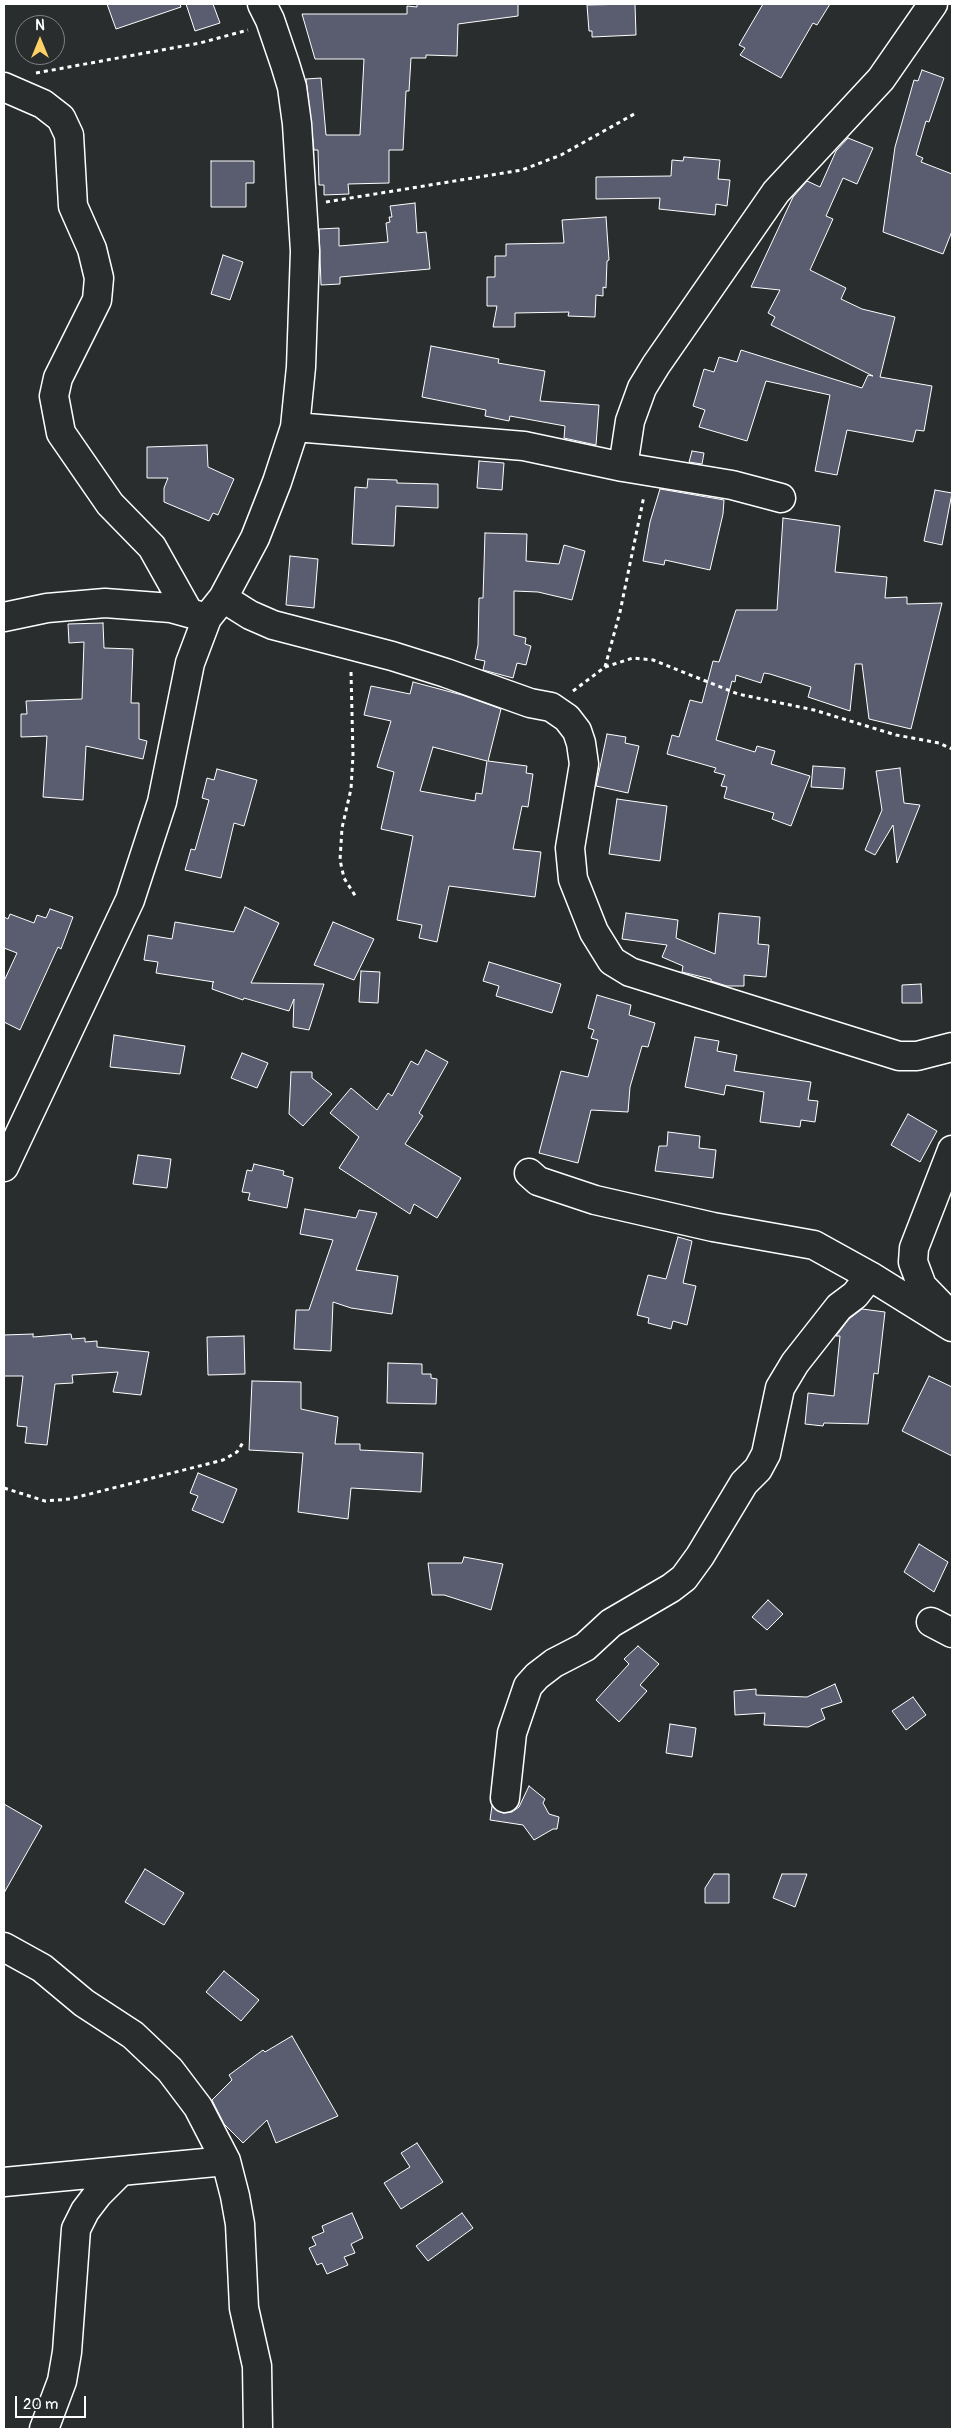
<!DOCTYPE html>
<html>
<head>
<meta charset="utf-8">
<style>
	body { margin:0 }
	#map { position:relative; width:956px; height:2433px; overflow:hidden; background:#2a2d2e; font-family:Pangolin,sans-serif }
	canvas { display:block }
	.frame { position:absolute; inset:0; border:5px solid #fff; pointer-events:none }
	.north { position:absolute; left:15px; top:15px; width:50px; height:50px; box-sizing:border-box; background:#2a2d2e; border:1px solid #7f8182; border-radius:50%; rotate:0deg; font-size:14px; font-weight:700; line-height:20px; text-align:center; color:#fff }
	.north::after { content:''; display:block; margin:auto; width:18px; height:22px; background:#ffd166; clip-path:polygon(50% 0,100% 100%,50% 72%,0 100%) }
	.scale { position:absolute; left:15px; top:2396px; width:71px; height:22px; box-sizing:border-box; border:2px solid #fff; border-top:0; padding-left:6px; font-size:15px; line-height:18px; white-space:nowrap; color:#fff; -webkit-text-stroke:4px #2a2d2e; paint-order:stroke }
</style>
</head>
<body>
<div id="map">
<canvas width="956" height="2433"></canvas>
<div class="frame"></div>
<div class="north">N</div>
<div class="scale">20 m</div>
</div>
<script>
const g = document.querySelector('canvas').getContext('2d');
g.lineJoin = 'round';
function fill(path, color) { g.fillStyle = color; g.fill(path, 'evenodd'); }
const shape = rows => new Path2D(rows.map(r => 'M' + r).join(''));
function stroke(path, color, width, dash) { g.strokeStyle = color; g.lineWidth = width; g.lineCap = dash ? 'butt' : 'round'; g.setLineDash(dash || []); g.stroke(path); }
const building = shape([
	[107,4,180,4,181,7,116,29,107,4],
	[186,4,213,4,220,23,195,31,186,4],
	[417,4,518,4,518,16,458,24,457,56,426,55,426,58,411,58,409,91,406,91,403,150,389,150,389,183,348,184,349,194,324,195,324,185,319,185,318,150,314,150,306,79,321,78,326,135,360,135,364,59,315,59,302,14,407,14,407,6,417,7,417,4],
	[635,4,636,35,592,37,592,31,589,31,587,5,635,4],
	[763,4,830,4,817,25,813,23,781,78,740,55,745,48,739,45,763,4],
	[922,70,944,78,929,122,926,121,916,155,923,158,921,162,952,174,952,231,943,254,883,232,895,147,914,80,918,81,922,70],
	[848,138,873,148,857,184,843,178,826,216,833,219,810,270,846,288,841,299,862,309,895,317,880,377,932,386,924,431,916,430,913,442,847,430,837,475,815,471,830,395,766,381,747,441,699,427,705,410,693,406,704,369,714,372,719,357,737,362,741,350,862,388,868,375,873,376,771,325,775,317,768,313,780,290,751,287,793,197,807,181,820,187,836,151,848,138],
	[684,157,720,160,718,179,730,180,727,206,716,204,715,215,659,209,660,198,596,199,596,177,671,176,672,160,683,161,684,157],
	[211,161,254,161,254,183,246,183,246,207,211,207,211,161],
	[415,203,417,233,426,232,430,269,340,277,340,284,321,285,319,229,339,228,339,246,388,242,386,223,390,222,389,217,392,217,390,206,415,203],
	[606,217,609,260,607,261,606,288,603,287,603,296,596,295,595,317,568,316,569,312,515,313,515,327,493,327,497,306,487,306,487,277,495,277,495,256,506,256,506,244,564,243,562,220,606,217],
	[223,255,243,262,230,300,211,294,223,255],
	[431,346,499,359,498,363,545,371,540,401,599,405,596,445,564,438,565,426,510,416,509,421,485,416,486,410,422,397,431,346],
	[207,445,208,467,234,479,218,515,213,513,209,521,164,502,164,488,168,478,147,478,147,447,207,445],
	[692,451,704,453,702,464,689,462,692,451],
	[479,461,504,463,502,490,477,488,479,461],
	[368,479,397,480,397,483,438,484,438,508,396,506,394,546,352,544,355,487,367,488,368,479],
	[660,489,724,500,723,514,710,570,665,560,664,565,643,561,650,522,660,489],
	[935,490,952,493,942,545,924,541,935,490],
	[783,518,840,526,835,572,887,577,885,598,907,597,907,604,942,603,911,729,869,719,862,664,855,664,850,711,808,697,811,687,770,674,764,673,761,683,736,675,735,682,732,681,716,740,755,752,757,746,775,751,771,764,810,776,791,826,772,819,774,813,724,798,727,787,721,786,725,775,714,772,716,768,667,754,672,735,679,737,690,700,702,703,713,661,719,662,736,610,777,610,783,518],
	[485,533,527,534,526,561,559,564,564,545,585,551,572,600,538,592,514,591,514,635,526,638,525,644,531,646,526,665,517,663,513,678,483,670,485,661,475,659,478,645,479,598,483,598,485,533],
	[290,556,318,559,314,608,286,605,290,556],
	[103,623,104,648,133,649,131,703,139,703,139,739,147,741,143,759,86,746,83,800,43,797,47,736,21,737,21,714,27,714,26,701,82,699,84,642,69,643,68,624,103,623],
	[413,682,462,695,501,709,488,761,527,766,526,773,533,774,528,807,522,806,513,849,541,852,535,897,449,886,437,942,419,938,422,925,397,920,413,836,381,829,394,772,377,767,391,721,364,715,371,686,410,694,413,682],
	[433,747,487,761,482,794,476,793,475,801,420,791,433,747],
	[607,734,626,737,625,743,639,746,628,793,596,786,607,734],
	[813,766,845,768,843,789,811,787,813,766],
	[900,768,904,803,920,805,897,863,893,825,875,855,865,850,882,810,876,771,900,768],
	[217,769,257,780,244,826,234,823,221,878,185,870,191,849,195,850,209,800,202,798,207,778,214,780,217,769],
	[617,799,667,806,660,861,609,854,617,799],
	[245,907,279,923,251,983,324,984,309,1030,293,1027,294,999,289,1011,244,998,243,1000,212,989,213,982,214,982,156,973,158,962,144,960,148,935,172,939,175,922,234,932,245,907],
	[50,909,73,917,61,949,58,947,20,1030,4,1022,4,981,17,953,4,948,4,917,8,919,10,914,34,923,37,915,46,918,50,909],
	[626,913,678,920,676,938,715,954,719,913,760,917,758,944,769,945,766,977,744,975,744,986,727,986,711,981,711,979,682,972,683,966,662,957,667,945,622,939,626,913],
	[333,922,374,939,354,980,314,965,333,922],
	[489,962,561,984,552,1013,496,996,499,986,483,981,489,962],
	[361,971,380,972,378,1003,359,1002,361,971],
	[921,984,922,1003,902,1003,902,985,921,984],
	[597,995,631,1005,629,1015,655,1023,648,1047,642,1046,630,1087,628,1112,591,1110,578,1163,539,1153,561,1071,588,1077,598,1040,591,1038,594,1030,588,1028,597,995],
	[114,1035,185,1046,180,1074,110,1067,114,1035],
	[695,1037,719,1041,717,1051,737,1055,734,1071,811,1082,808,1100,818,1101,815,1122,801,1120,800,1127,760,1122,764,1092,726,1085,724,1095,685,1087,695,1037],
	[426,1050,448,1062,419,1113,423,1116,405,1144,461,1178,437,1218,414,1204,410,1214,339,1168,359,1137,330,1113,351,1088,377,1110,388,1093,392,1096,411,1061,418,1065,426,1050],
	[242,1053,268,1063,257,1088,231,1078,242,1053],
	[291,1072,312,1072,312,1078,332,1094,303,1126,289,1114,291,1072],
	[908,1114,937,1131,920,1162,891,1145,908,1114],
	[668,1132,700,1136,699,1148,716,1150,713,1178,655,1171,659,1146,667,1146,668,1132],
	[138,1155,171,1159,167,1188,133,1184,138,1155],
	[254,1164,284,1171,283,1175,293,1178,287,1208,248,1200,250,1193,242,1192,247,1170,252,1171,254,1164],
	[305,1209,356,1218,359,1210,377,1213,356,1270,398,1276,392,1314,351,1308,333,1302,331,1351,294,1349,296,1310,309,1310,333,1240,300,1234,305,1209],
	[678,1237,692,1241,683,1283,696,1286,687,1325,673,1321,671,1329,648,1323,649,1318,637,1315,648,1275,666,1279,678,1237],
	[862,1309,885,1312,878,1374,874,1373,868,1424,824,1423,823,1426,805,1424,808,1393,834,1396,840,1336,836,1336,849,1319,862,1309],
	[33,1334,33,1337,71,1334,72,1339,85,1338,85,1342,97,1341,97,1347,149,1352,141,1395,113,1392,118,1372,72,1375,73,1383,55,1384,47,1445,25,1443,27,1427,17,1426,23,1376,4,1376,4,1335,33,1334],
	[244,1336,245,1374,208,1375,207,1337,244,1336],
	[388,1363,422,1364,422,1374,431,1374,431,1378,437,1379,436,1404,387,1403,388,1363],
	[929,1376,952,1387,952,1456,902,1431,929,1376],
	[252,1381,301,1382,301,1409,338,1417,335,1444,360,1444,360,1450,423,1453,421,1492,351,1488,348,1519,298,1512,303,1453,249,1450,252,1381],
	[198,1473,237,1489,223,1523,192,1510,198,1496,190,1493,198,1473],
	[919,1544,948,1562,934,1592,904,1572,919,1544],
	[464,1557,503,1564,491,1610,444,1595,432,1595,428,1563,462,1563,464,1557],
	[768,1600,783,1614,767,1630,752,1617,768,1600],
	[638,1646,659,1664,640,1685,647,1691,619,1722,596,1700,629,1664,624,1659,638,1646],
	[835,1684,842,1702,821,1709,825,1719,808,1727,764,1725,765,1713,735,1715,734,1691,756,1689,756,1695,807,1697,835,1684],
	[913,1697,926,1715,906,1730,892,1711,913,1697],
	[670,1724,696,1728,692,1757,666,1753,670,1724],
	[529,1786,545,1799,543,1803,549,1814,559,1817,557,1829,553,1829,534,1840,523,1825,490,1820,492,1806,503,1813,512,1812,519,1807,529,1786],
	[4,1804,42,1826,4,1893,4,1804],
	[145,1869,184,1893,164,1925,125,1902,145,1869],
	[714,1874,729,1874,729,1903,705,1903,705,1888,714,1874],
	[782,1874,807,1874,795,1907,773,1898,782,1874],
	[224,1971,259,2000,241,2021,206,1992,224,1971],
	[292,2036,338,2116,276,2143,267,2120,243,2143,224,2124,212,2100,232,2080,229,2075,263,2050,265,2052,292,2036],
	[417,2143,443,2182,401,2209,384,2183,410,2167,401,2153,417,2143],
	[352,2213,363,2238,351,2244,355,2253,344,2257,348,2265,327,2274,322,2263,317,2265,309,2248,316,2245,312,2237,324,2232,322,2226,352,2213],
	[462,2213,473,2228,428,2261,416,2246,462,2213]
]);
const path = shape([
	[36,73,200,43,248,30],
	[326,202,522,170,561,155,636,113],
	[605,667,620,612,644,496],
	[351,672,353,755,351,789,342,828,340,860,344,878,356,897],
	[573,691,605,667,633,658,653,660,738,694,814,710,896,735,939,743,952,749],
	[4,1488,45,1501,70,1499,223,1460,237,1452,244,1441]
]);
const minor = shape([
	[4,87,43,104,61,118,69,135,73,206,92,249,99,278,97,300,58,378,54,396,61,433,110,504,152,547,189,613],
	[295,427,524,446,623,467,732,485,781,498],
	[623,467,630,421,642,388,656,365,776,192,881,79,933,4],
	[223,598,250,615,273,625,392,656,446,673,530,703,551,707,567,718,577,731,581,743,584,764,570,848,573,879,594,932,612,961,630,972,899,1056,917,1056,952,1047],
	[4,617,47,608,105,603,171,608,200,616],
	[4,1167,130,900,162,802,190,663,207,618,223,598,255,538,277,482,295,427,301,367,305,251,297,124,292,87,285,64,270,20,262,4],
	[529,1173,538,1181,595,1200,713,1227,814,1245,870,1276,952,1327],
	[951,1316,922,1286,913,1262,914,1248,952,1150],
	[931,1622,952,1633],
	[505,1798,512,1733,528,1686,537,1676,554,1663,585,1647,611,1623,671,1588,684,1578,700,1556,744,1483,758,1469,766,1454,780,1388,795,1363,839,1307,855,1295,870,1276],
	[4,1947,42,1968,84,2003,133,2035,170,2070,198,2107,226,2161,235,2196,240,2224,244,2308,257,2366,258,2429],
	[4,2182,226,2161],
	[44,2429,62,2381,67,2352,76,2229,85,2211,98,2194,120,2172]
]);
fill(building, '#595d6f');
stroke(building, '#fff', 1);
stroke(minor, '#fff', 31);
stroke(path, '#fff', 3, [4, 4]);
stroke(minor, '#2a2d2e', 28);
</script>
</body>
</html>
